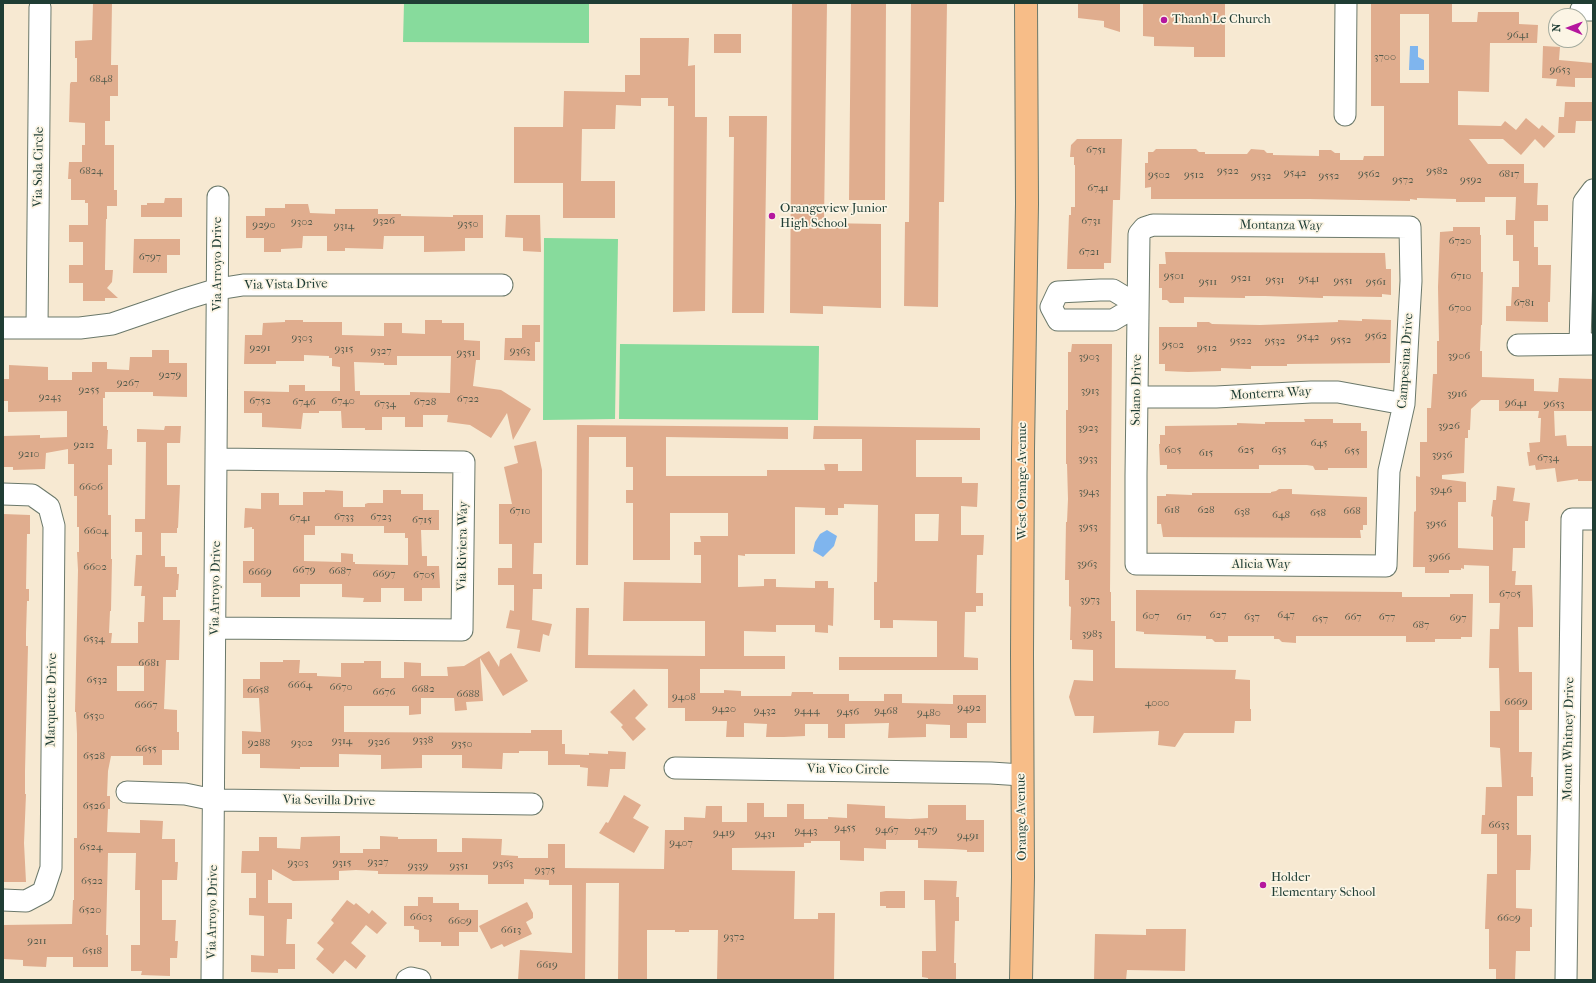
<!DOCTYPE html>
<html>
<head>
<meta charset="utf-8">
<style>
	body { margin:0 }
	#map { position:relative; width:1596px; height:983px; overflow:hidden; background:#f7e9d2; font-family:"IM FELL French Canon",serif }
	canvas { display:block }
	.frame { position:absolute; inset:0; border:4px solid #1f3d34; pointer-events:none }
	.north { position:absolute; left:1548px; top:8px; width:40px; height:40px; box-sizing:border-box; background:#fcf5e5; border:1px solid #a4ab9e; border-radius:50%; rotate:271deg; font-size:11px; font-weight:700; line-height:16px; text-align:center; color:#1f3d34 }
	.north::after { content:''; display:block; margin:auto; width:14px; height:18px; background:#b5179e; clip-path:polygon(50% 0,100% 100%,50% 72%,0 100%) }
</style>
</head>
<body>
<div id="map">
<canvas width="1596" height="983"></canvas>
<div class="frame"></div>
<div class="north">N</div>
</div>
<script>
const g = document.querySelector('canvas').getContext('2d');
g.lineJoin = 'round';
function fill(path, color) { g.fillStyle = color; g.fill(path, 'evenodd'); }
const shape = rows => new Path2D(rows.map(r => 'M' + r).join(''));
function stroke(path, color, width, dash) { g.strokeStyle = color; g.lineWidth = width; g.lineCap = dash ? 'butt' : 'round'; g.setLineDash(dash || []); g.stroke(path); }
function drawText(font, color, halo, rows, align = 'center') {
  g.font = font + ' "IM FELL French Canon",serif'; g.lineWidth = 3.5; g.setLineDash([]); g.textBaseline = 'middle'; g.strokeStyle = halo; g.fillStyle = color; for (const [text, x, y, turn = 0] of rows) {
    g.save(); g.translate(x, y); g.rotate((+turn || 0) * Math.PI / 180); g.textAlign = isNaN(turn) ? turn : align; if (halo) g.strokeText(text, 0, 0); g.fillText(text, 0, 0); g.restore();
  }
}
const green = shape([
	[404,3,589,3,589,43,403,42],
	[544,238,618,239,615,419,543,420],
	[620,344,819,346,818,420,619,419]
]);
const water = shape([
	[1410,46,1418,46,1418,57,1424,60,1424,70,1409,70],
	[827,530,837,536,834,546,823,557,813,551,815,542,820,534]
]);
const building = shape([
	[93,3,112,3,111,65,118,65,118,96,110,96,110,121,105,121,105,145,114,145,114,190,117,190,117,206,107,206,107,219,106,219,105,267,105,270,113,270,112,282,107,288,118,298,105,298,105,301,83,301,83,283,69,283,69,265,83,265,83,242,69,242,69,225,88,225,88,203,85,203,85,200,71,200,71,179,68,179,69,162,82,162,82,145,85,145,85,123,69,122,70,84,71,82,77,82,77,58,75,58,75,41,92,40],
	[792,3,827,3,824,223,881,224,881,308,823,306,823,314,790,313],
	[851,3,886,3,885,200,849,200],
	[911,3,947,3,944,202,939,202,938,307,904,306,905,222,909,222],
	[1078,3,1120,3,1120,32,1104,27,1104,21,1078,18],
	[1143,3,1225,3,1225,57,1194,57,1194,47,1154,46,1154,37,1143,36],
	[1371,3,1452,3,1452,22,1477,22,1478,12,1519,12,1519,24,1538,25,1537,43,1490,43,1489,92,1458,91,1458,125,1501,126,1505,121,1516,130,1526,118,1539,129,1542,125,1555,136,1544,148,1535,139,1521,155,1503,139,1469,139,1488,164,1524,164,1524,183,1538,183,1537,205,1548,205,1548,221,1534,221,1534,247,1538,247,1538,265,1551,265,1550,302,1548,302,1548,322,1506,321,1506,306,1511,306,1512,287,1519,287,1519,261,1513,261,1513,235,1506,235,1506,220,1515,220,1516,197,1485,197,1485,202,1456,202,1456,199,1417,198,1417,200,1410,199,1410,201,1309,199,1151,199,1151,187,1145,188,1145,163,1148,163,1148,152,1153,152,1156,149,1196,149,1199,152,1205,152,1205,154,1247,154,1251,149,1264,150,1267,153,1273,153,1273,155,1319,156,1319,150,1331,150,1335,153,1340,153,1340,160,1363,160,1364,156,1384,156,1384,106,1371,106],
	[1400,14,1429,14,1429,83,1400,83],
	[714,34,741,34,741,53,714,53],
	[640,38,689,38,688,66,695,65,695,117,707,117,705,311,673,312,674,106,668,106,668,98,641,98,641,106,616,105,615,129,582,129,581,181,615,181,615,218,563,218,563,183,514,183,514,127,563,127,564,91,625,92,625,75,640,75],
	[1543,46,1560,47,1559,60,1593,63,1593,78,1575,78,1575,87,1556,86,1557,79,1542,78],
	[1565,102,1593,102,1593,121,1576,121,1575,133,1558,133,1559,117,1564,117],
	[729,116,767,116,764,313,732,313,734,137,729,137],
	[1077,139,1122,139,1120,200,1113,200,1111,263,1104,263,1104,269,1067,269,1069,215,1071,215,1071,207,1075,207,1075,165,1074,165,1074,157,1070,157,1071,145],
	[165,198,182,198,182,217,141,217,141,205,147,205,147,203,164,203],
	[285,204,308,204,310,213,335,214,335,209,378,209,378,214,401,214,401,216,453,217,453,215,483,215,483,238,465,238,465,251,424,252,424,236,384,236,383,249,345,248,345,251,327,251,327,236,303,236,302,248,281,249,281,252,264,252,264,238,246,238,246,216,265,216,265,208,285,208],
	[506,215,540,215,541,252,523,251,523,238,505,237],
	[1453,227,1480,227,1480,235,1481,235,1481,272,1483,272,1482,325,1481,325,1480,351,1482,351,1482,377,1534,379,1534,391,1558,392,1559,378,1593,379,1593,411,1554,411,1555,436,1566,435,1567,446,1593,446,1593,481,1578,481,1578,479,1557,482,1555,468,1536,470,1535,465,1529,466,1527,452,1530,452,1529,443,1540,442,1541,418,1538,418,1539,411,1499,411,1499,400,1481,400,1471,409,1470,430,1468,430,1468,438,1465,438,1464,473,1442,475,1442,479,1466,482,1466,502,1458,502,1458,548,1493,550,1493,517,1491,516,1493,500,1496,500,1497,486,1515,488,1513,501,1530,503,1528,521,1525,521,1525,548,1513,548,1512,571,1516,571,1515,585,1532,585,1533,611,1533,627,1518,627,1519,672,1532,672,1532,710,1519,710,1519,752,1532,752,1531,777,1533,777,1533,796,1517,796,1517,835,1531,835,1531,850,1530,870,1516,870,1516,908,1532,909,1532,927,1530,927,1530,951,1516,951,1515,980,1496,980,1496,969,1489,969,1489,929,1485,929,1487,874,1497,874,1497,834,1481,834,1482,815,1485,815,1486,787,1502,787,1500,748,1490,747,1490,711,1500,711,1499,668,1489,668,1490,629,1499,629,1500,603,1489,603,1489,566,1464,565,1464,569,1461,568,1461,570,1449,570,1449,573,1425,573,1425,567,1413,567,1414,512,1416,511,1416,476,1420,477,1420,442,1427,442,1427,408,1431,408,1433,374,1437,374,1437,341,1439,341,1438,287,1440,232,1453,231],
	[134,239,180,239,180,255,167,255,167,273,133,273],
	[1165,252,1385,253,1386,269,1391,269,1391,295,1382,294,1382,297,1323,296,1323,298,1265,296,1245,296,1245,298,1184,297,1184,303,1170,303,1167,300,1162,300,1162,288,1159,288,1159,264,1166,264],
	[1362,319,1391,320,1390,363,1287,364,1287,366,1251,366,1251,369,1221,368,1221,371,1188,372,1165,371,1165,364,1159,364,1159,327,1197,327,1197,322,1209,322,1212,324,1260,325,1338,322,1338,320,1362,321],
	[285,320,303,320,303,322,342,322,342,335,384,336,384,323,402,323,402,333,425,334,425,320,442,320,442,323,464,323,464,340,480,341,480,360,476,360,473,386,501,390,531,409,513,440,507,413,491,438,470,425,447,422,448,415,423,415,423,427,405,427,405,417,382,417,382,430,365,430,365,428,342,428,341,411,319,411,319,413,303,413,301,429,262,427,262,413,244,413,244,391,289,392,289,385,305,385,305,391,340,391,340,367,332,366,332,358,329,358,329,356,304,355,304,361,276,361,276,364,244,364,245,335,262,335,263,323,285,322],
	[397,356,451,356,450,393,410,392,410,395,360,395,360,391,355,391,354,362,384,363,384,365,397,365],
	[522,325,540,325,540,342,535,342,535,361,504,360,505,338,522,338],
	[1072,344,1112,344,1110,592,1111,592,1111,621,1115,621,1115,668,1236,670,1235,679,1250,680,1250,709,1251,709,1251,721,1235,721,1234,733,1184,733,1175,747,1158,745,1159,731,1093,733,1094,716,1075,716,1069,697,1074,680,1093,681,1093,650,1072,649,1072,640,1070,640,1071,607,1069,606,1069,580,1065,580,1066,522,1067,522,1068,499,1067,464,1066,464,1066,410,1068,410,1068,352,1071,352],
	[152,350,169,350,169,363,187,363,187,397,153,396,153,392,105,392,105,398,103,398,103,426,107,426,107,430,108,430,107,449,112,449,112,465,108,465,108,515,111,515,111,559,112,559,111,611,110,611,109,633,112,633,111,643,138,643,138,622,144,622,145,596,141,596,142,586,134,586,136,555,142,555,142,532,135,532,135,519,145,519,146,442,137,442,137,429,164,430,165,426,181,426,180,443,167,443,167,485,180,485,178,528,177,528,177,533,161,533,161,556,165,556,165,567,177,567,177,574,179,574,178,590,176,590,176,597,163,597,163,620,180,620,179,660,166,660,164,709,177,710,177,732,179,732,179,750,162,750,162,765,143,765,143,756,111,756,108,771,107,796,110,796,110,809,108,809,107,832,140,833,140,820,163,821,162,839,175,839,175,862,178,862,177,880,162,880,162,920,176,920,175,941,178,941,177,958,170,958,170,976,141,975,142,971,131,971,131,945,140,945,140,890,135,890,136,853,108,853,106,935,108,935,108,967,73,967,73,957,47,957,46,967,23,966,23,960,3,959,3,925,72,924,73,900,74,900,74,838,77,838,77,734,76,712,75,712,78,570,77,552,79,552,79,527,77,527,77,496,74,496,74,464,68,464,68,449,46,453,45,469,13,470,13,467,3,467,3,436,40,435,40,438,67,437,67,411,8,412,8,401,3,401,3,379,9,379,9,365,48,367,48,380,72,380,72,372,92,372,92,362,107,362,107,369,129,370,130,357,152,357],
	[117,666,144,666,144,691,117,691],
	[1304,419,1333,419,1333,423,1361,423,1361,431,1367,431,1367,468,1328,468,1328,470,1315,470,1313,466,1307,465,1259,465,1259,469,1167,469,1167,465,1160,465,1159,444,1160,444,1160,435,1165,435,1165,426,1237,425,1237,423,1265,424,1265,422,1305,422],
	[577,425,788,427,788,439,666,437,666,476,767,476,767,470,825,470,824,464,838,464,838,471,862,471,862,439,813,439,814,426,980,428,980,440,916,440,916,477,962,477,962,483,978,483,977,507,961,506,961,535,984,535,983,555,977,555,976,593,983,593,983,606,976,606,976,612,965,612,964,657,978,658,978,670,839,670,839,657,937,657,937,621,893,620,893,628,880,628,880,620,874,620,874,582,877,582,878,505,844,504,844,508,838,508,838,515,825,515,825,508,795,507,795,554,745,554,745,556,738,555,738,587,764,586,764,579,776,579,776,587,815,588,815,581,828,581,828,588,834,588,833,626,828,625,828,633,815,632,815,625,776,625,776,632,744,631,744,656,785,656,785,669,700,669,700,693,724,693,724,690,741,691,741,696,791,696,792,692,813,692,813,694,849,694,849,701,884,701,884,694,902,694,902,703,953,704,953,695,986,695,986,723,967,723,967,738,950,738,950,725,926,724,926,737,888,738,889,723,845,724,845,738,828,738,828,724,805,724,805,736,784,737,766,737,767,724,744,723,744,737,726,737,727,721,685,721,685,708,668,708,668,669,575,668,576,608,589,608,588,655,705,656,705,621,623,621,624,582,701,583,701,555,694,555,694,542,701,542,700,536,728,536,728,513,670,513,670,560,633,560,633,503,626,503,626,490,633,490,633,467,626,467,626,437,589,437,588,565,576,565],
	[915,514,939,514,938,541,915,541],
	[536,441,542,470,542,543,534,543,533,574,542,574,542,589,533,589,532,620,552,624,549,636,543,634,540,652,517,648,520,630,506,628,510,610,514,611,514,585,498,585,498,568,512,568,512,544,499,544,499,504,512,504,504,467,518,463,514,446],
	[1279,489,1292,489,1292,494,1367,497,1367,525,1363,525,1363,530,1360,530,1361,538,1163,537,1161,524,1157,524,1157,496,1166,496,1166,494,1192,495,1192,493,1271,493,1271,492,1276,491],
	[325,490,343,491,343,507,365,507,365,504,368,503,383,503,383,490,401,490,401,494,423,494,423,510,439,510,439,530,421,530,422,556,427,556,427,566,439,566,440,588,422,588,422,601,404,601,404,588,381,588,381,602,363,602,364,598,342,597,342,584,300,584,300,597,261,597,261,583,243,583,243,561,254,561,254,529,252,529,252,527,244,528,245,508,261,509,261,493,279,493,279,505,303,505,303,492,325,492],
	[315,526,384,526,384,533,405,533,405,538,408,538,408,565,355,564,355,562,353,562,353,554,341,553,341,562,304,561,304,535,315,535],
	[3,514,30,515,30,534,27,534,26,589,29,589,29,601,27,601,26,633,26,646,28,646,25,771,25,794,26,794,24,843,26,882,3,882],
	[1136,590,1402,592,1402,597,1450,597,1450,594,1473,594,1472,637,1461,637,1461,639,1435,639,1435,642,1406,642,1406,636,1296,636,1296,643,1282,642,1279,639,1274,639,1274,636,1228,636,1228,642,1215,642,1212,639,1206,639,1206,636,1144,634,1144,632,1136,631],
	[489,651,499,667,500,660,511,653,528,681,503,696,480,658,483,701,466,702,467,710,455,711,454,698,421,698,421,714,409,715,409,706,344,706,344,732,531,733,531,730,562,730,562,744,565,744,565,754,589,755,589,753,608,754,608,751,626,752,625,769,610,769,608,787,587,786,588,768,580,767,580,765,548,765,548,751,519,751,519,753,503,753,502,769,462,768,462,755,422,755,422,768,381,769,381,755,339,754,339,767,300,767,300,769,260,768,260,754,242,754,242,731,261,732,259,698,243,698,243,679,260,679,260,662,283,662,283,660,300,660,299,673,317,673,317,676,341,677,341,663,364,663,364,661,381,661,381,678,404,678,404,662,421,663,421,676,448,676,447,667,464,666],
	[634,689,648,705,635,718,646,729,633,741,621,727,623,725,610,712],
	[624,795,641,805,633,818,649,827,634,853,599,833,606,822,608,823],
	[747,803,764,803,764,817,787,817,787,804,804,804,804,819,828,819,828,817,847,818,847,804,885,806,885,818,910,819,928,818,928,805,966,805,966,820,984,820,984,852,967,852,967,850,952,849,918,848,918,840,886,840,886,849,864,848,864,861,840,860,840,841,811,841,811,843,804,843,804,847,732,848,732,870,795,871,794,919,818,919,818,913,835,913,834,980,717,980,718,930,689,930,689,932,675,932,675,930,647,930,647,980,618,980,619,883,586,883,585,980,518,980,520,950,572,953,572,885,549,885,549,880,524,879,524,884,488,884,488,875,378,874,378,871,356,870,339,871,339,880,293,881,272,869,272,880,268,880,268,903,292,903,292,919,287,919,286,944,295,944,295,969,278,969,278,973,251,972,251,955,264,956,264,916,249,915,249,898,256,898,256,873,241,873,242,851,259,851,259,837,277,837,277,848,300,849,301,837,340,836,340,853,363,853,363,849,380,849,380,836,398,837,398,839,437,839,437,852,462,852,462,838,502,839,501,855,518,856,518,858,548,858,548,844,565,844,565,868,664,869,665,830,684,830,684,817,705,818,706,806,722,806,722,822,747,822],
	[924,880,957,881,956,897,959,897,959,921,955,921,954,963,956,963,956,980,928,980,928,978,922,977,922,951,936,951,935,900,924,900],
	[886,891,905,891,905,908,886,908,886,906,880,906,880,892],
	[418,897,433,897,433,903,459,903,459,910,478,910,478,932,459,932,459,946,441,946,441,942,419,942,419,930,414,929,414,926,404,926,404,906,418,906],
	[347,900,354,905,356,903,369,914,372,910,387,923,377,934,366,925,351,943,366,956,356,969,345,960,333,974,316,959,324,949,317,943,334,923,331,920],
	[527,902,533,913,533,918,526,922,532,934,504,947,502,944,491,949,479,926],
	[1146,929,1186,929,1185,971,1127,970,1126,980,1094,980,1095,934,1146,935]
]);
const minor = shape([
	[1581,10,1593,10],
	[1345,115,1346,3],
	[1153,225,1410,227,1411,281,1404,404,1389,471,1386,566,1136,564,1136,475,1139,234,1144,228,1153,225],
	[1051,307,1058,292,1100,290,1113,290,1138,305],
	[1051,307,1058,320,1113,320,1138,305],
	[3,328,80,328,112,324,185,299,218,289,243,285,502,285],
	[37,328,40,7],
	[1580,344,1584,202,1593,190],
	[1518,345,1593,344],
	[1137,397,1216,397,1311,392,1338,392,1404,404],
	[3,494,32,495,49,507,54,526,51,868,43,892,26,901,3,900],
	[215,628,462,630,464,462,217,459],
	[675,768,991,773,1022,775],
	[127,792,185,794,214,800,532,804],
	[212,980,218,197],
	[407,980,411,978,420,980],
	[1566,980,1572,519,1593,519]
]);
const major = shape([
	[1021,980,1023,877,1022,654,1023,449,1027,204,1026,3]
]);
const markers = [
	[1164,20,4,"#b5179e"],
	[772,216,4,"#b5179e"],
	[1263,885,4,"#b5179e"]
];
const numberNames = [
	["9641",1518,35],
	["3700",1385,57],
	["9653",1560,70],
	["6848",101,79],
	["6751",1096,150],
	["6824",91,171],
	["9522",1228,171],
	["9582",1437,171],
	["9542",1295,173],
	["9562",1369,174],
	["6817",1509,174],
	["9502",1159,175],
	["9512",1194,175],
	["9532",1261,176],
	["9552",1329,176],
	["9572",1403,180],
	["9592",1471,180],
	["6741",1098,188],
	["9326",384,221],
	["6731",1091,221],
	["9302",302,222],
	["9350",468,224],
	["9290",264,225],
	["9314",344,226],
	["6720",1460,241],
	["6721",1089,252],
	["6797",150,257],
	["9501",1174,276],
	["6710",1461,276],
	["9521",1241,278],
	["9541",1309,279],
	["9531",1275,280],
	["9551",1343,281],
	["9511",1208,282],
	["9561",1376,282],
	["6781",1524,303],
	["6700",1460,308],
	["9562",1376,336],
	["9542",1308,337],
	["9303",302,338],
	["9552",1341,340],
	["9522",1241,341],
	["9532",1275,341],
	["9502",1173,345],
	["9291",260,348],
	["9512",1207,348],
	["9315",344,349],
	["9327",381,351],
	["9363",520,351],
	["9351",466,353],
	["3906",1459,356],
	["3903",1089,357],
	["9279",170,375],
	["9267",128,383],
	["9255",89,390],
	["3913",1090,391],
	["3916",1457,394],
	["9243",50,397],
	["6722",468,399],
	["6752",260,401],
	["6740",343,401],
	["6746",304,402],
	["6728",425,402],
	["9641",1516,403],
	["6734",385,404],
	["9653",1554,404],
	["3926",1449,426],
	["3923",1088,428],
	["645",1319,443],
	["9212",84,445],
	["605",1173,450],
	["625",1246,450],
	["635",1279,450],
	["655",1352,451],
	["615",1206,453],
	["9210",29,454],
	["3936",1442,455],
	["6734",1548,458],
	["3933",1088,459],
	["6606",91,487],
	["3946",1441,490],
	["3943",1089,492],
	["618",1172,510],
	["628",1206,510],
	["6710",520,511],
	["668",1352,511],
	["638",1242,512],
	["658",1318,513],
	["648",1281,515],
	["6733",344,517],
	["6723",381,517],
	["6741",300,518],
	["6715",422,520],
	["3956",1436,524],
	["3953",1088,527],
	["6604",96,531],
	["3966",1439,557],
	["3963",1087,564],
	["6602",95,567],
	["6679",304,570],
	["6687",340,571],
	["6669",260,572],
	["6697",384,574],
	["6705",424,575],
	["6705",1510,594],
	["3973",1090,600],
	["627",1218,615],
	["647",1286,615],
	["607",1151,616],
	["617",1184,617],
	["637",1252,617],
	["667",1353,617],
	["677",1387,617],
	["697",1458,618],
	["657",1320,619],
	["687",1421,625],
	["3983",1092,634],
	["6534",94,639],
	["6681",149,663],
	["6532",97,680],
	["6664",300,685],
	["6670",341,687],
	["6682",423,689],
	["6658",258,690],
	["6676",384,692],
	["6688",468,694],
	["9408",684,697],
	["6669",1516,702],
	["4000",1157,703],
	["6667",146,705],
	["9492",969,708],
	["9420",724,709],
	["9432",765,711],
	["9444",807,711],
	["9468",886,711],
	["9456",848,712],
	["9480",929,713],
	["6530",94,716],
	["9338",423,740],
	["9314",342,741],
	["9326",379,742],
	["9288",259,743],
	["9302",302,743],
	["9350",462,744],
	["6655",146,749],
	["6528",94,756],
	["6526",94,806],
	["6633",1499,825],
	["9455",845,828],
	["9467",887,830],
	["9479",926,830],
	["9443",806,831],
	["9419",724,833],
	["9431",765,834],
	["9491",968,836],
	["9407",681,843],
	["6524",91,847],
	["9327",378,862],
	["9303",298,863],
	["9315",342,863],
	["9363",503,864],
	["9339",418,866],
	["9351",459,866],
	["9375",545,870],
	["6522",92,881],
	["6520",90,910],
	["6603",421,917],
	["6609",1509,918],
	["6609",460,921],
	["6613",511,930],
	["9372",734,937],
	["9211",37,941],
	["6518",92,951],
	["6619",547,965]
];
const poiNames = [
	["Thanh Le Church",1172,20],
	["Orangeview Junior",780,209],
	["High School",780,224],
	["Holder",1271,878],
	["Elementary School",1271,893]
];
const streetNames = [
	["Via Sola Circle",39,167,-89],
	["Montanza Way",1281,226,1],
	["Via Arroyo Drive",218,264,-90],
	["Via Vista Drive",286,285,-1],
	["Campesina Drive",1406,361,-86],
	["Solano Drive",1137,390,-89],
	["Monterra Way",1271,394,-3],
	["West Orange Avenue",1023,481,-90],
	["Via Riviera Way",463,546,-89],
	["Alicia Way",1261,565],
	["Via Arroyo Drive",216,588,-89],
	["Marquette Drive",52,700,-89],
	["Mount Whitney Drive",1569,739,-89],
	["Via Vico Circle",848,770,1],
	["Via Sevilla Drive",329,801,1],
	["Orange Avenue",1022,817,-91],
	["Via Arroyo Drive",213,912,-89]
];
fill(green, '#87db9c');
fill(water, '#7fb5ee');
fill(building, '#e0ad8e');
stroke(minor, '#6b796b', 23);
stroke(major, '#6b796b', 24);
stroke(minor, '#fff', 21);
stroke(major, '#f7bd88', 22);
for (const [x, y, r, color] of markers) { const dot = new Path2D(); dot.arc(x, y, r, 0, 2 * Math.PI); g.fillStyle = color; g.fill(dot); stroke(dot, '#fcf5e5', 1.5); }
drawText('11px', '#4f594a', null, numberNames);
drawText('13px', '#1f3d34', '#fcf5e5', poiNames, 'left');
drawText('13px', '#1f3d34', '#fcf5e5', streetNames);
</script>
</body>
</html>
